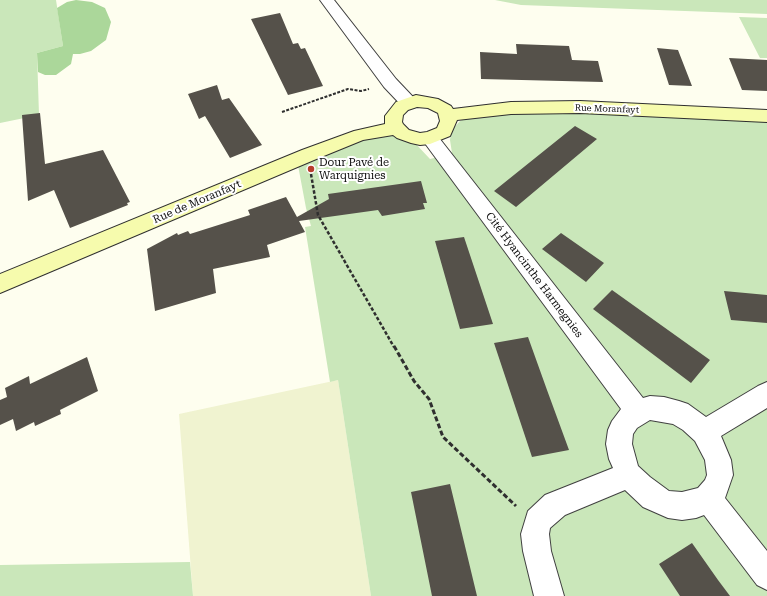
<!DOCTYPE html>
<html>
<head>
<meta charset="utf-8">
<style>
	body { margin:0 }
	canvas { display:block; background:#fefeef }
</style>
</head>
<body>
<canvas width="767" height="596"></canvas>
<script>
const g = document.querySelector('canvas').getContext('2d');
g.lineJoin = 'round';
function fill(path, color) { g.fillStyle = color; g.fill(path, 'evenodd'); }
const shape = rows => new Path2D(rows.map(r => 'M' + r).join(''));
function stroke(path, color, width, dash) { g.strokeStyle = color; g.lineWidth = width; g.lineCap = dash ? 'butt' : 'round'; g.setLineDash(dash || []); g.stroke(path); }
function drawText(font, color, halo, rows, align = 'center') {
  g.font = font + ' "Roboto Serif",serif'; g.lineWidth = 4; g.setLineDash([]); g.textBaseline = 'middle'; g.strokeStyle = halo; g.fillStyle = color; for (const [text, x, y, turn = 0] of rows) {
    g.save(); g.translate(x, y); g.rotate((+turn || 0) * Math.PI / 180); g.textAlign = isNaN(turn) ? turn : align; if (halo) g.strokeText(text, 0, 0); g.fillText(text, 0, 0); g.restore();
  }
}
const farmland = shape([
	[338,380,371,596,193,596,179,414]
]);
const green = shape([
	[0,0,56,0,63,46,37,53,39,115,0,123],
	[495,0,767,0,767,14,521,5],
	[739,17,767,18,767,58,760,58],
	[492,109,767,116,767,596,371,596,338,380,330,382,305,227,311,226,306,208,297,160,360,135,393,134,414,142,430,159,442,156,452,153,450,140,451,131,460,121,471,115],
	[190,562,193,596,0,596,0,565]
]);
const forest = shape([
	[76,0,92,2,105,8,111,22,106,40,91,51,80,54,73,54,71,64,56,75,45,75,38,72,37,53,63,46,57,8,67,2]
]);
const building = shape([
	[280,13,293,44,298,43,301,49,305,48,323,86,288,95,251,19],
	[516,44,569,46,572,60,598,61,603,82,481,79,480,52,517,54],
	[657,48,678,50,692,86,669,85],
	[729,58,767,60,767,91,742,90],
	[217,85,222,100,229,98,262,145,230,158,205,116,199,119,188,94],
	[40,113,45,164,103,150,130,202,127,203,128,205,70,228,54,190,28,201,22,115],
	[575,126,597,139,516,207,494,191],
	[421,181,427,203,423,203,425,209,382,216,378,210,299,221,305,232,267,245,270,257,213,269,216,293,155,311,147,249,177,233,178,235,188,231,190,234,250,215,248,210,286,197,297,217,329,199,328,194],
	[561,233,604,263,586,282,542,249],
	[464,237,493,324,460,329,435,241],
	[612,290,710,360,691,383,593,309],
	[724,291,767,295,767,323,731,320],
	[528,337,547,390,569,450,532,457,494,343],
	[87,357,98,391,60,410,61,414,35,426,34,422,16,431,13,419,0,425,0,400,7,397,5,388,29,376,30,384],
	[450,484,458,517,477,596,432,596,411,492],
	[692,543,718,580,730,596,680,596,659,564]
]);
const pathFar2 = shape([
	[282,112,348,89,361,91,369,89]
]);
const pathFar1 = shape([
	[311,174,318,215,394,347]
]);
const path = shape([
	[394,346,414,381,429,399,443,437,516,506]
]);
const minor = shape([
	[430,132,436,134,643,398,650,396,664,397,679,401,688,404,706,417,758,386,767,382,767,408,721,436,731,460,733,475,725,498,767,551,767,590,757,585,704,515,696,518,682,520,668,518,643,507,625,490,565,515,550,528,549,534,551,551,564,596,534,596,523,551,521,534,528,511,545,495,613,468,609,459,606,444,608,430,612,421,621,409,424,142,421,138,424,134,430,132],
	[650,420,673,424,683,430,695,441,705,460,707,475,705,480,698,488,682,492,669,491,650,477,638,466,632,444,633,434,637,428,650,420]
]);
const tertiary = shape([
	[320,0,334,0,396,79,415,99,417,103,415,107,409,109,403,107,384,87,320,0]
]);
const secondary = shape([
	[416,95,438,99,451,106,453,109,511,102,580,101,767,110,767,122,580,113,511,114,457,120,450,136,430,144,420,145,411,143,397,138,393,135,363,140,314,160,0,293,0,274,302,150,354,131,385,124,385,116,396,102,416,95],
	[417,107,428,108,438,113,440,121,437,128,427,132,420,133,409,130,403,124,402,122,403,115,408,110,417,107]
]);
const markers = [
	[311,169,4,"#b73d2c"]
];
const farStreetnames = [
	["Rue Moranfayt",607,109,2]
];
const poiNames = [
	["Dour Pavé de",319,163],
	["Warquignies",319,176]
];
const streetNames = [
	["Rue de Moranfayt",197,202,-23],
	["Cité Hyancinthe Harmegnies",534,275,53]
];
fill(farmland, '#f0f3d0');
fill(green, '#cae7ba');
fill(forest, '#abd79a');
fill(building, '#55514a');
stroke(minor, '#404040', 2);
stroke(tertiary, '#404040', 2);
stroke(secondary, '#2f2f2f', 2);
stroke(pathFar2, '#2f2f2f', 2, [3, 1.5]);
stroke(pathFar1, '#2f2f2f', 2.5, [3.5, 2]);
stroke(path, '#2f2f2f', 3, [5, 2.5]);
fill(minor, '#fff');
fill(tertiary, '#fff');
fill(secondary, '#f6fbad');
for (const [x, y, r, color] of markers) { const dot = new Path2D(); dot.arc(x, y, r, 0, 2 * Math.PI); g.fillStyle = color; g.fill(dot); stroke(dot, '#fff', 1.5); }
drawText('9px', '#0d0d0d', '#fff', farStreetnames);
drawText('11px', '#0d0d0d', '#fff', poiNames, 'left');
drawText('11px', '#0d0d0d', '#fff', streetNames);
</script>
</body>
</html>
